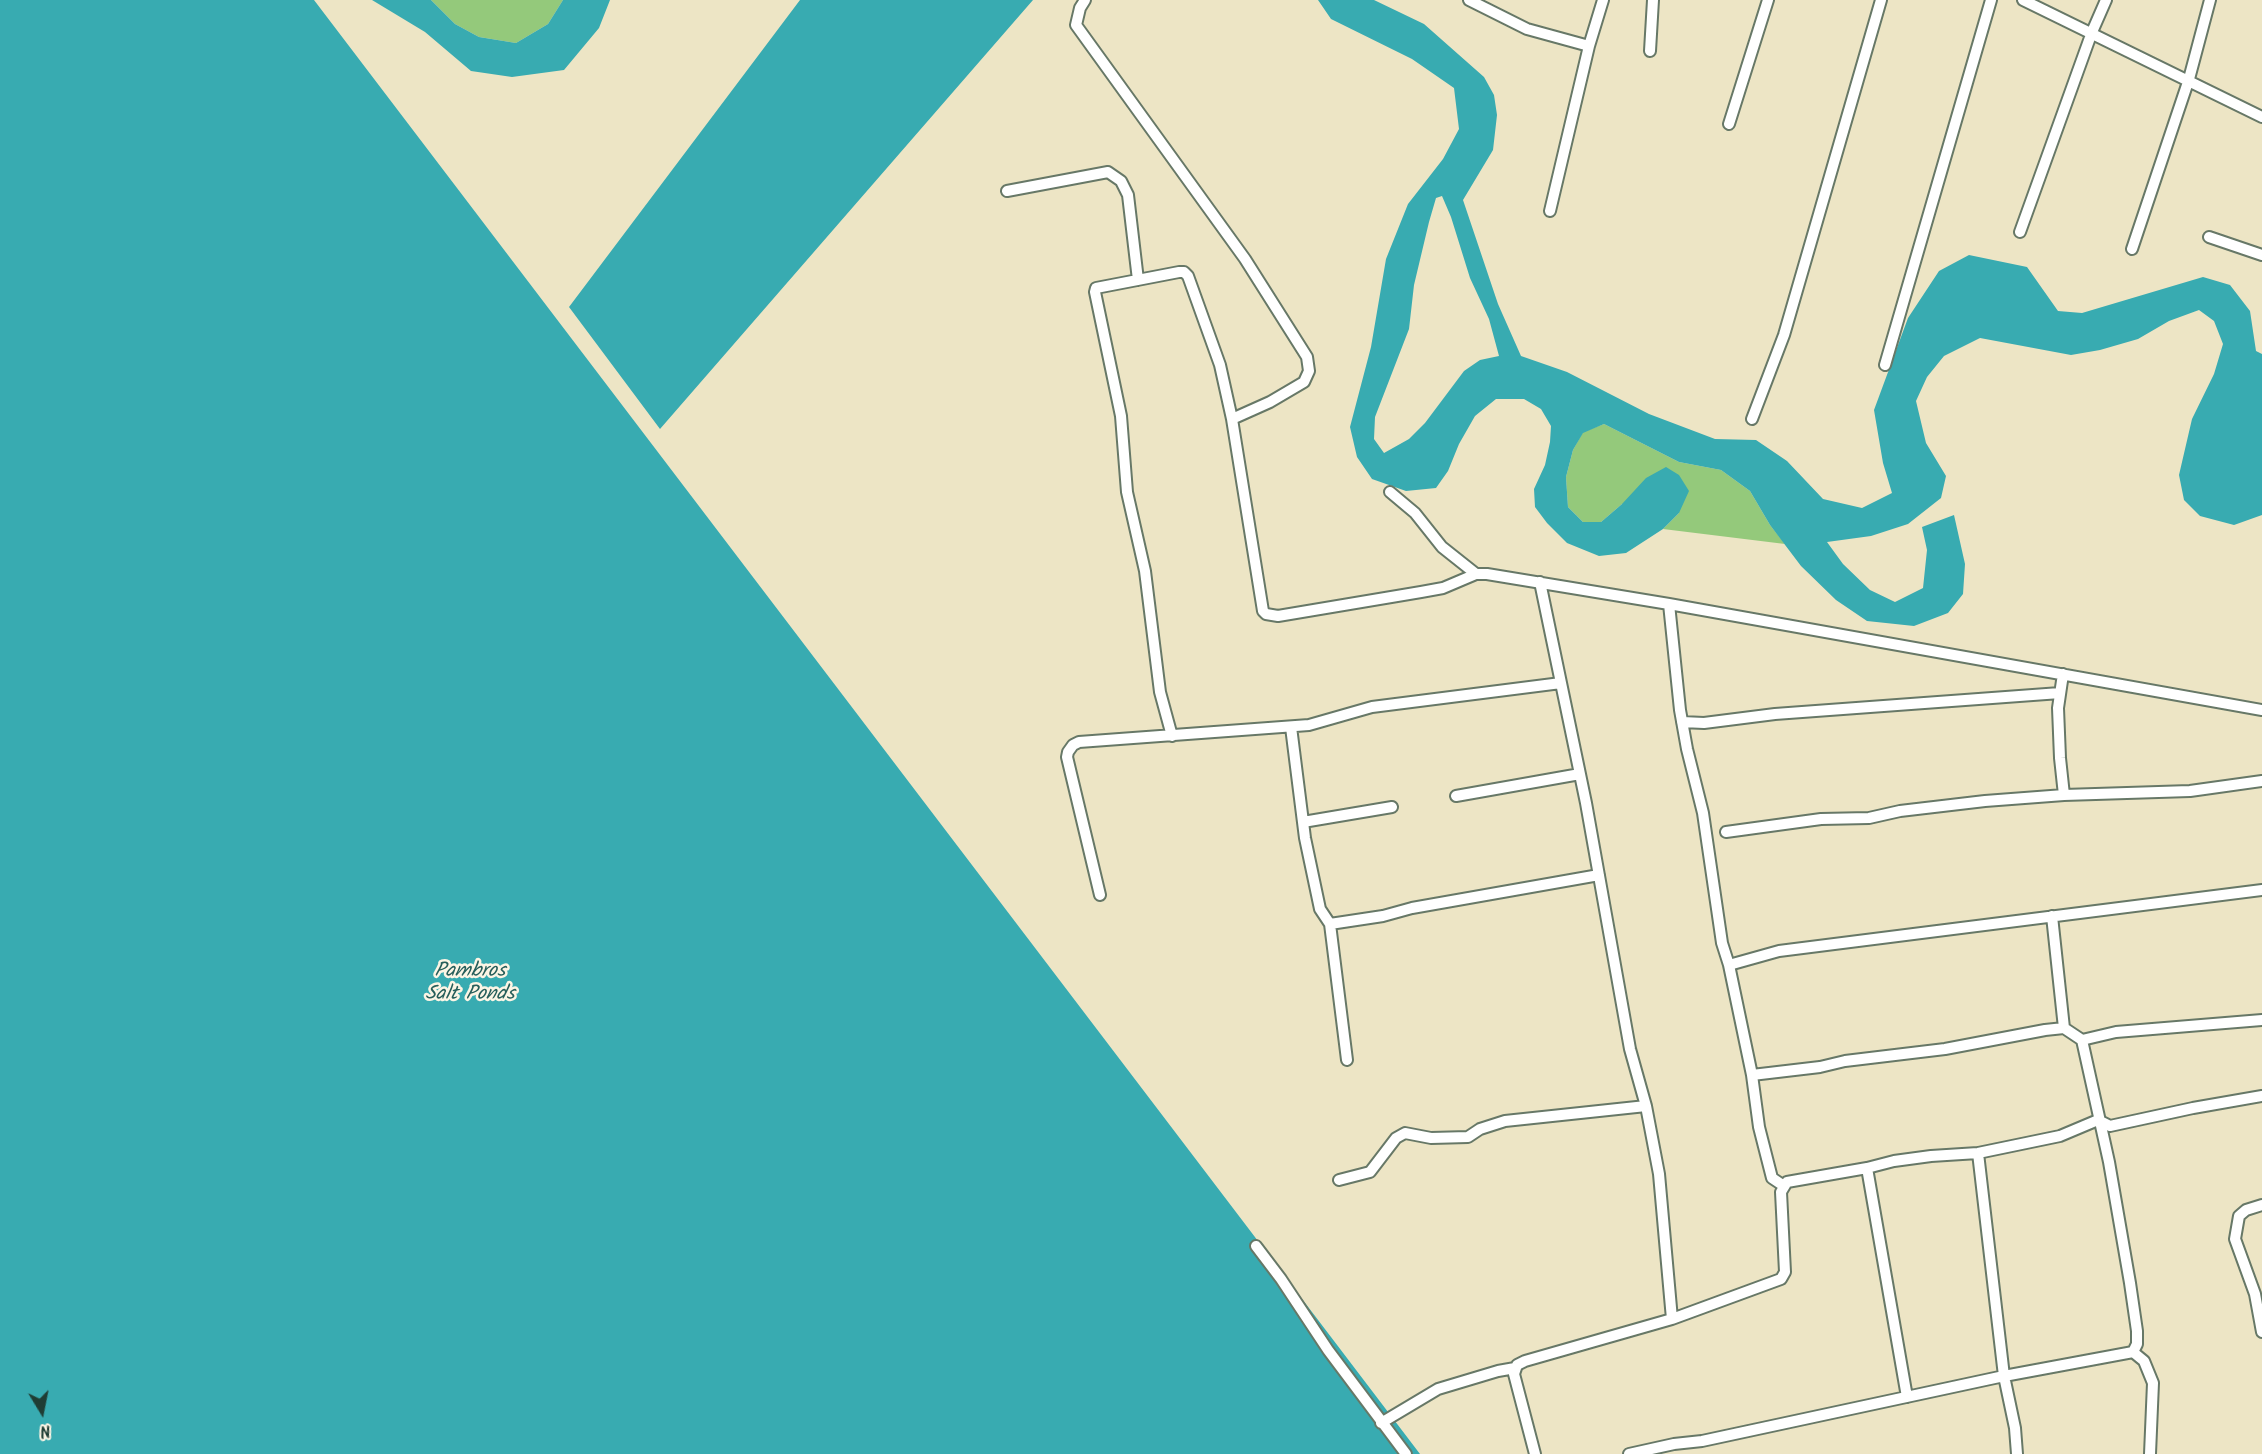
<!DOCTYPE html>
<style>
body{margin:0}
#map{position:relative;width:2262px;height:1454px;overflow:hidden;background:#ede5c5;font-family:Kalam,sans-serif}
canvas{display:block}
.north{position:absolute;left:12px;top:1382px;width:60px;height:60px;-webkit-text-stroke:4px #fcf5e5;paint-order:stroke;rotate:170deg;font-size:16px;font-weight:700;line-height:24px;text-align:center;color:#1f3d34}
.north::after{content:'';display:block;margin:auto;width:21px;height:27px;background:#1f3d34;clip-path:polygon(50% 0,100% 100%,50% 72%,0 100%)}
</style>
<div id="map">
<canvas width="2262" height="1454"></canvas>
<div class="north">N</div>
</div>
<script>
const c = document.querySelector('canvas').getContext('2d');
c.lineJoin = 'round';
function fillPath(path, color) { c.fillStyle = color; c.fill(path, 'evenodd'); }
const poly = rows => new Path2D(rows.map(r => 'M' + r).join(''));
function stroke(path, color, width, dash) { c.strokeStyle = color; c.lineWidth = width; c.lineCap = dash ? 'butt' : 'round'; c.setLineDash(dash || []); c.stroke(path); }
function drawText(font, color, halo, rows, align = 'center') {
  c.font = font + ' Kalam,sans-serif'; c.lineWidth = 5; c.setLineDash([]); c.textBaseline = 'middle'; c.strokeStyle = halo; c.fillStyle = color; for (const [text, x, y, turn = 0] of rows) {
    c.save(); c.translate(x, y); c.rotate((+turn || 0) * Math.PI / 180); c.textAlign = isNaN(turn) ? turn : align; if (halo) c.strokeText(text, 0, 0); c.fillText(text, 0, 0); c.restore();
  }
}
const green = poly([
 [431,0,563,0,548,24,516,43,479,37,455,24],
 [1604,424,1679,462,1721,470,1750,491,1770,525,1785,544,1663,529,1679,513,1622,504,1601,522,1583,522,1568,507,1566,477,1573,450,1583,432]
]);
const water = poly([
 [0,0,314,0,1420,1454,0,1454],
 [372,0,431,0,455,24,479,37,516,43,548,24,563,0,610,0,599,28,564,70,512,77,471,71,425,32],
 [800,0,1033,0,660,429,569,307],
 [1318,0,1374,0,1424,24,1484,77,1494,95,1497,115,1493,150,1463,200,1498,304,1521,356,1567,372,1649,414,1715,439,1756,440,1787,461,1823,499,1862,508,1892,493,1883,463,1874,410,1908,318,1939,271,1969,255,2027,267,2058,311,2082,313,2203,277,2230,285,2250,311,2256,351,2262,354,2262,515,2234,525,2200,516,2184,500,2179,475,2192,419,2214,374,2223,344,2214,321,2199,310,2169,321,2138,339,2100,350,2071,355,1980,338,1944,356,1927,377,1916,401,1926,443,1946,476,1941,498,1908,524,1871,536,1827,542,1843,564,1870,590,1895,602,1923,588,1927,550,1922,527,1954,515,1965,564,1963,594,1948,613,1914,626,1867,621,1836,600,1801,566,1770,525,1750,491,1721,470,1679,462,1604,424,1583,433,1573,450,1566,477,1568,507,1583,522,1601,522,1622,504,1646,478,1666,467,1679,475,1689,491,1679,513,1663,529,1626,553,1599,556,1567,543,1547,523,1535,507,1534,489,1545,465,1550,442,1551,426,1541,409,1524,399,1496,399,1475,416,1459,444,1448,471,1436,488,1406,491,1372,479,1357,457,1350,427,1371,347,1386,259,1408,204,1443,159,1459,129,1454,88,1412,59,1331,19],
 [1442,196,1451,217,1470,278,1489,319,1499,356,1480,360,1464,371,1425,423,1409,439,1384,453,1374,439,1375,417,1409,329,1414,285,1429,222,1436,198]
]);
const minor = poly([
 [1085,0,1080,8,1076,25,1245,259,1307,357,1309,371,1304,382,1270,402,1232,419],
 [1469,0,1527,29,1589,46,1603,0],
 [2023,0,2262,117],
 [1650,51,1653,0],
 [1729,124,1768,0],
 [1007,191,1108,172,1121,181,1128,195,1138,280],
 [1550,211,1589,46],
 [2020,232,2092,32,2106,0],
 [2209,237,2262,255],
 [2132,249,2189,79,2210,0],
 [1885,365,1991,0],
 [1752,419,1784,335,1881,0],
 [1390,492,1415,513,1442,547,1476,574],
 [1540,582,1586,803,1630,1049,1646,1106,1659,1174,1672,1319],
 [1669,604,1680,710,1687,749,1703,813,1722,943,1729,965,1752,1075,1759,1127,1772,1178,1784,1186],
 [2063,674,2058,708,2060,758,2064,795],
 [1682,722,1704,723,1775,714,2060,693],
 [1291,727,1305,838,1320,909,1330,924,1347,1060],
 [1172,736,1160,692,1145,571,1127,492,1121,416,1095,292,1096,288,1179,272,1184,272,1188,276,1220,365,1232,419,1263,611,1266,614,1278,616,1421,592,1443,588,1476,574,1487,574,1669,604,2262,710],
 [1456,796,1580,774],
 [1303,822,1392,807],
 [1726,832,1821,819,1869,818,1900,811,1985,801,2064,795,2190,791,2262,781],
 [1100,895,1067,757,1068,752,1073,745,1079,742,1309,725,1372,707,1561,683],
 [2052,916,2064,1028],
 [1330,924,1383,916,1412,908,1599,875],
 [1729,965,1779,951,2262,890],
 [2082,1040,2116,1032,2262,1020],
 [1752,1075,1820,1067,1845,1061,1945,1049,2045,1030,2064,1028,2082,1040,2109,1162,2130,1283,2137,1331,2137,1344,2133,1352],
 [1978,1153,2004,1376,2015,1428,2017,1454],
 [1867,1168,1907,1397],
 [1339,1180,1370,1172,1396,1138,1405,1133,1431,1138,1468,1137,1480,1129,1505,1121,1646,1106],
 [2262,1205,2246,1210,2239,1216,2235,1239,2255,1294,2262,1332],
 [1256,1246,1281,1279,1328,1350,1406,1454],
 [1381,1423,1438,1389,1498,1371,1515,1368],
 [1535,1454,1514,1374,1517,1365,1525,1361,1672,1319,1781,1279,1785,1272,1781,1192,1787,1182,1867,1168,1894,1161,1931,1156,1978,1153,2060,1136,2098,1120,2110,1126,2193,1108,2262,1096],
 [1629,1454,1674,1444,1702,1441,2004,1376,2133,1352,2144,1361,2153,1383,2150,1454]
]);
const waterNames = [
 ["Pambros",470,973],
 ["Salt Ponds",470,996]
];
fillPath(green, '#94c97b');
fillPath(water, '#38abb1');
stroke(minor, '#677867', 14);
stroke(minor, '#fff', 10);
drawText('italic 20px', '#265e5a', '#fcf5e5', waterNames);
</script>
